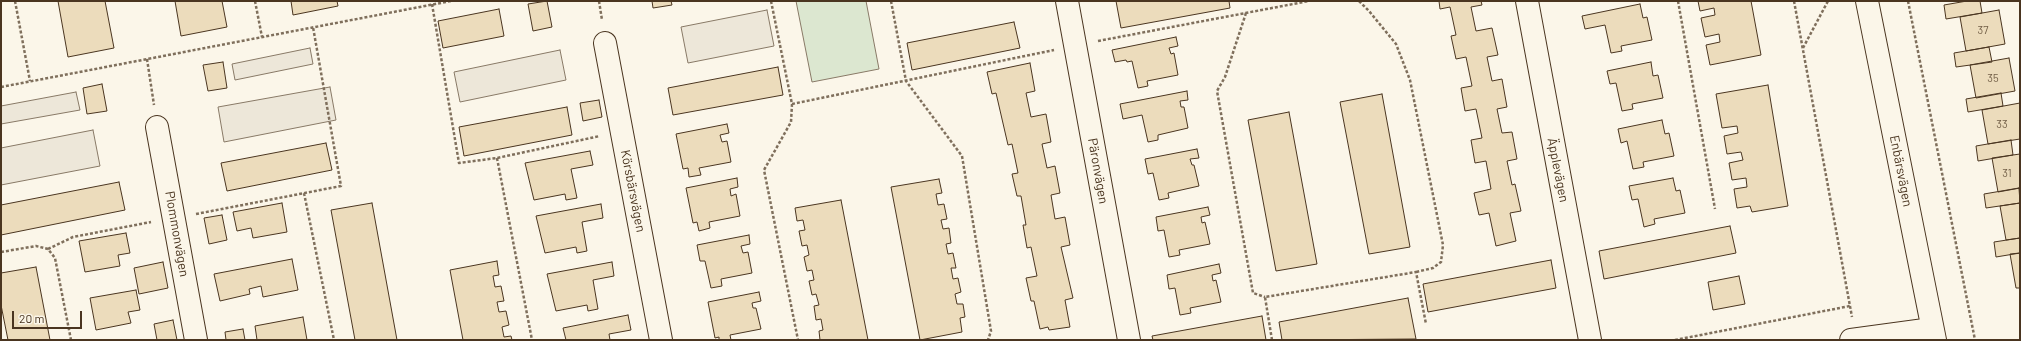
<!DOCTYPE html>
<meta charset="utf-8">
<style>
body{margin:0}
#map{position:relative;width:2021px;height:341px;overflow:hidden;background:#fbf6e9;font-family:Barlow,sans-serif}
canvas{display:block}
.frame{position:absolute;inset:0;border:2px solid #4a3520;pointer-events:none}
.scale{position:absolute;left:12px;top:311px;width:70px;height:18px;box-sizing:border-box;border:2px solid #4a3520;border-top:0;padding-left:5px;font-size:12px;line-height:14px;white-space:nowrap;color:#4a3520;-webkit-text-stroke:3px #fbf6e9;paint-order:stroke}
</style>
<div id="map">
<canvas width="2021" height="341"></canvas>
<div class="frame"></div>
<div class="scale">20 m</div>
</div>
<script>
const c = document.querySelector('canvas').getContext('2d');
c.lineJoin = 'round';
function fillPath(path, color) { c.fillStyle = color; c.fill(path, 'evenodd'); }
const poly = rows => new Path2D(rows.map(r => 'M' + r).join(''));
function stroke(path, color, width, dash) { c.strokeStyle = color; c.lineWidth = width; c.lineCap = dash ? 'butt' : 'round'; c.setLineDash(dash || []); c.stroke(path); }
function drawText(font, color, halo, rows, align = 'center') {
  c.font = font + ' Barlow,sans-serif'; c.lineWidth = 3; c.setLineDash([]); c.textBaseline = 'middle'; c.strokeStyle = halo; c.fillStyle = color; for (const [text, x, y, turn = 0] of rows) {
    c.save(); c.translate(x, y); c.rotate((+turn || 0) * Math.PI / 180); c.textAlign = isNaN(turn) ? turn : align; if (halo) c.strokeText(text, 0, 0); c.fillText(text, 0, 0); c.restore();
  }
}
const green = poly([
 [796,1,866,1,879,69,812,82,796,1]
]);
const parking = poly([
 [767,10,774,46,688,63,681,27,767,10],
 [310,48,313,64,235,80,232,64,310,48],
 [560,50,566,80,460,102,454,72,560,50],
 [330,87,336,120,224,142,218,107,330,87],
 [76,92,80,110,1,124,1,106,76,92],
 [93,130,100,166,1,185,1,148,93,130]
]);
const building = poly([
 [58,1,105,1,114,48,68,57,58,1],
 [175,1,222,1,227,27,181,36,175,1],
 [291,1,337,1,338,6,293,15,291,1],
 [547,1,552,27,533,31,528,4,547,1],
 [652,1,671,1,672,5,653,8,652,1],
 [1116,1,1229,1,1230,8,1121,28,1116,1],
 [1439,1,1481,1,1482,5,1471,7,1476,31,1492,28,1498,55,1487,57,1492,81,1502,79,1507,107,1497,109,1502,133,1512,132,1517,159,1507,161,1512,185,1515,184,1521,211,1510,213,1516,241,1496,246,1489,213,1479,215,1474,193,1491,189,1486,161,1475,163,1471,140,1482,138,1476,109,1465,111,1461,88,1472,86,1466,57,1456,59,1451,36,1456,35,1450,7,1440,9,1439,1],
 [1698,1,1751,1,1761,55,1710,65,1706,45,1720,42,1719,34,1705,37,1701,18,1715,15,1714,8,1700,11,1698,1],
 [1967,1,1980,1,1982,13,1946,19,1944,5,1967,1],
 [1640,4,1643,18,1647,17,1652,40,1621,46,1622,51,1611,53,1605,25,1585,29,1582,16,1640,4],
 [499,9,504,36,443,48,438,21,499,9],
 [1999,10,2005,44,1966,51,1960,17,1999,10],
 [1014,22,1020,48,912,70,907,43,1014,22],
 [1176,37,1178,46,1169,48,1171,54,1174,53,1178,75,1147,81,1148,86,1138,88,1132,61,1127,62,1126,60,1115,62,1112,50,1176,37],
 [1989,47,1992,62,1956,67,1954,53,1989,47],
 [2009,58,2015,91,1976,98,1970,65,2009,58],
 [223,62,227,88,208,91,203,65,223,62],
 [1651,62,1653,76,1658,75,1663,98,1632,104,1633,109,1622,111,1616,83,1610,84,1607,71,1651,62],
 [1030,63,1035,91,1026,93,1031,117,1046,114,1051,142,1042,144,1047,168,1055,166,1060,193,1051,195,1055,219,1065,217,1070,245,1061,247,1073,298,1065,300,1070,327,1049,330,1048,327,1040,329,1034,301,1031,301,1026,278,1037,276,1031,247,1027,248,1023,225,1026,225,1021,196,1017,196,1012,174,1018,173,1012,144,1008,145,996,93,992,94,987,72,1030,63],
 [778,67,783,95,673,115,668,88,778,67],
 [102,84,107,111,87,114,83,88,102,84],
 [1768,85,1788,206,1752,212,1750,206,1737,208,1734,189,1747,187,1746,178,1732,180,1729,163,1743,160,1741,152,1727,154,1724,136,1738,133,1737,126,1722,128,1716,94,1768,85],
 [1187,91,1188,100,1180,101,1181,107,1184,107,1188,128,1158,135,1158,140,1148,142,1142,115,1123,119,1120,104,1187,91],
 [2001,93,2003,106,1968,112,1966,99,2001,93],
 [1382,94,1410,247,1369,254,1340,102,1382,94],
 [599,100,602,117,583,121,580,103,599,100],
 [2020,103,2020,139,1988,144,1982,110,2020,103],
 [567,107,572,135,464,156,459,127,567,107],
 [1289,112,1317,264,1276,271,1248,120,1289,112],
 [1662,120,1665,134,1669,133,1674,156,1643,162,1644,167,1633,169,1627,141,1621,143,1618,129,1662,120],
 [727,124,729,133,720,135,722,142,727,141,731,162,699,168,701,175,689,177,688,168,683,169,676,134,727,124],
 [2011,140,2013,155,1978,161,1976,146,2011,140],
 [326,143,332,170,227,191,221,163,326,143],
 [1197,149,1199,158,1190,159,1192,165,1194,165,1199,186,1168,193,1169,198,1159,200,1153,173,1148,174,1145,159,1197,149],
 [590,151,593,165,571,169,577,198,566,200,565,194,534,200,525,163,590,151],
 [2020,154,2020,188,1998,192,1992,158,2020,154],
 [737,178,738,187,730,189,731,196,736,194,740,216,709,222,710,228,699,231,697,222,693,223,686,188,737,178],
 [1673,178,1676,191,1680,190,1685,213,1654,219,1655,224,1644,227,1638,199,1632,200,1629,186,1673,178],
 [939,179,942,193,936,194,938,205,944,204,947,219,941,220,943,229,949,228,951,243,946,244,948,254,953,253,956,268,951,268,953,279,958,278,961,292,955,294,957,304,963,304,965,317,960,318,962,332,920,340,891,187,939,179],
 [119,182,125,210,1,235,1,205,119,182],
 [2019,188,2020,203,1986,208,1984,194,2019,188],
 [841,200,868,340,820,340,819,331,823,330,821,319,816,320,814,306,819,305,816,294,812,295,809,281,814,280,812,270,807,271,804,257,809,255,807,245,802,246,799,231,805,230,803,220,797,221,795,208,841,200],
 [282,203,287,232,253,238,251,228,237,231,233,212,282,203],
 [372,203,397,340,355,340,331,210,372,203],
 [2020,203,2020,238,2006,240,2000,206,2020,203],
 [601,204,603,218,582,222,587,251,577,253,576,247,545,253,536,216,601,204],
 [1208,207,1210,215,1201,217,1202,223,1205,222,1210,244,1179,250,1180,255,1169,257,1164,230,1158,231,1156,217,1208,207],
 [222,215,227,240,209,244,204,218,222,215],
 [1730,226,1736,253,1604,279,1599,251,1730,226],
 [126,233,130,253,118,255,120,266,85,272,79,241,126,233],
 [749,235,750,244,741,246,743,253,748,252,752,273,721,279,722,286,711,288,705,261,700,261,697,245,749,235],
 [2020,238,2020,253,1996,257,1994,242,2020,238],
 [2020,253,2020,288,2016,288,2010,254,2020,253],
 [292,259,298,290,263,297,261,286,249,289,250,294,220,301,214,274,292,259],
 [1551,260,1556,288,1428,312,1423,284,1551,260],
 [497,261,499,275,493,276,495,287,501,286,504,301,497,302,499,312,506,311,509,325,502,327,504,337,511,336,512,340,463,340,450,270,497,261],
 [163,262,168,288,139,294,134,268,163,262],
 [612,262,614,276,593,280,598,309,588,311,587,305,556,311,547,274,612,262],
 [1219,264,1221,273,1212,275,1213,281,1216,280,1221,302,1190,308,1191,313,1180,315,1175,288,1169,289,1167,275,1219,264],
 [36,267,50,340,8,340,1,305,1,273,36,267],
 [1739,276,1745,304,1713,310,1708,282,1739,276],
 [136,290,140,310,128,312,131,323,96,330,90,298,136,290],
 [759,292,761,301,752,303,753,308,756,308,761,329,730,335,731,340,719,340,719,337,715,338,708,302,759,292],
 [1408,298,1416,339,1282,340,1279,322,1408,298],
 [628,315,631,330,609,334,610,340,566,340,563,328,628,315],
 [1262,316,1266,340,1153,340,1152,336,1262,316],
 [303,317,307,340,257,340,255,326,303,317],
 [173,320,177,340,157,340,154,324,173,320],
 [243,329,245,340,226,340,225,332,243,329]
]);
const path = poly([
 [15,1,30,81],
 [255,1,262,37],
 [599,1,602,20],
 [771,1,792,104,791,122,764,170,798,340],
 [891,1,906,81,962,156,991,331,988,340],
 [1359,1,1369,11,1396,44,1410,80,1443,245,1441,262,1433,268,1416,272],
 [1678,1,1715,209],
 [1794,1,1852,317],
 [1908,1,1975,340],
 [432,4,459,163,497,158,600,136],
 [1246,13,1225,77,1217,91,1253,293,1265,297],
 [1098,41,1309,1],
 [1803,48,1828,1],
 [147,59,154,105],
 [1,87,451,1],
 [792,104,1054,50],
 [497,158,532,340],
 [304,193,334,340],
 [196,214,341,186,313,27],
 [48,249,73,237,151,222],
 [1,252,36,246,48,249,55,258,71,340],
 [1272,340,1265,297,1416,272,1426,324],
 [1675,340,1850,306]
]);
const minor = poly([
 [1067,1,1129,340],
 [1527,1,1590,340],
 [1867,1,1935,340],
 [605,43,661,340],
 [157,127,196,340],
 [1851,340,1932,329]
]);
const numberNames = [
 ["37",1983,30],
 ["35",1993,78],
 ["33",2002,124],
 ["31",2007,173]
];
const streetNames = [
 ["Äpplevägen",1558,170,79],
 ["Päronvägen",1098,171,80],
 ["Enbärsvägen",1901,171,79],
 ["Körsbärsvägen",633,191,79],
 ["Plommonvägen",177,234,80]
];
fillPath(green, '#dce7d0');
stroke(green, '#887966', 1);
fillPath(parking, '#ede7d9');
stroke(parking, '#887966', 1);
fillPath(building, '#ecdcbc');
stroke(building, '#4a3520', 1);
stroke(minor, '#4a3520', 24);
stroke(path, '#7f6f5c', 2.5, [3, 2]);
stroke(minor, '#fbf6e9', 22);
drawText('11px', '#725f47', null, numberNames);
drawText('13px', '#4a3520', '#fbf6e9', streetNames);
</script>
